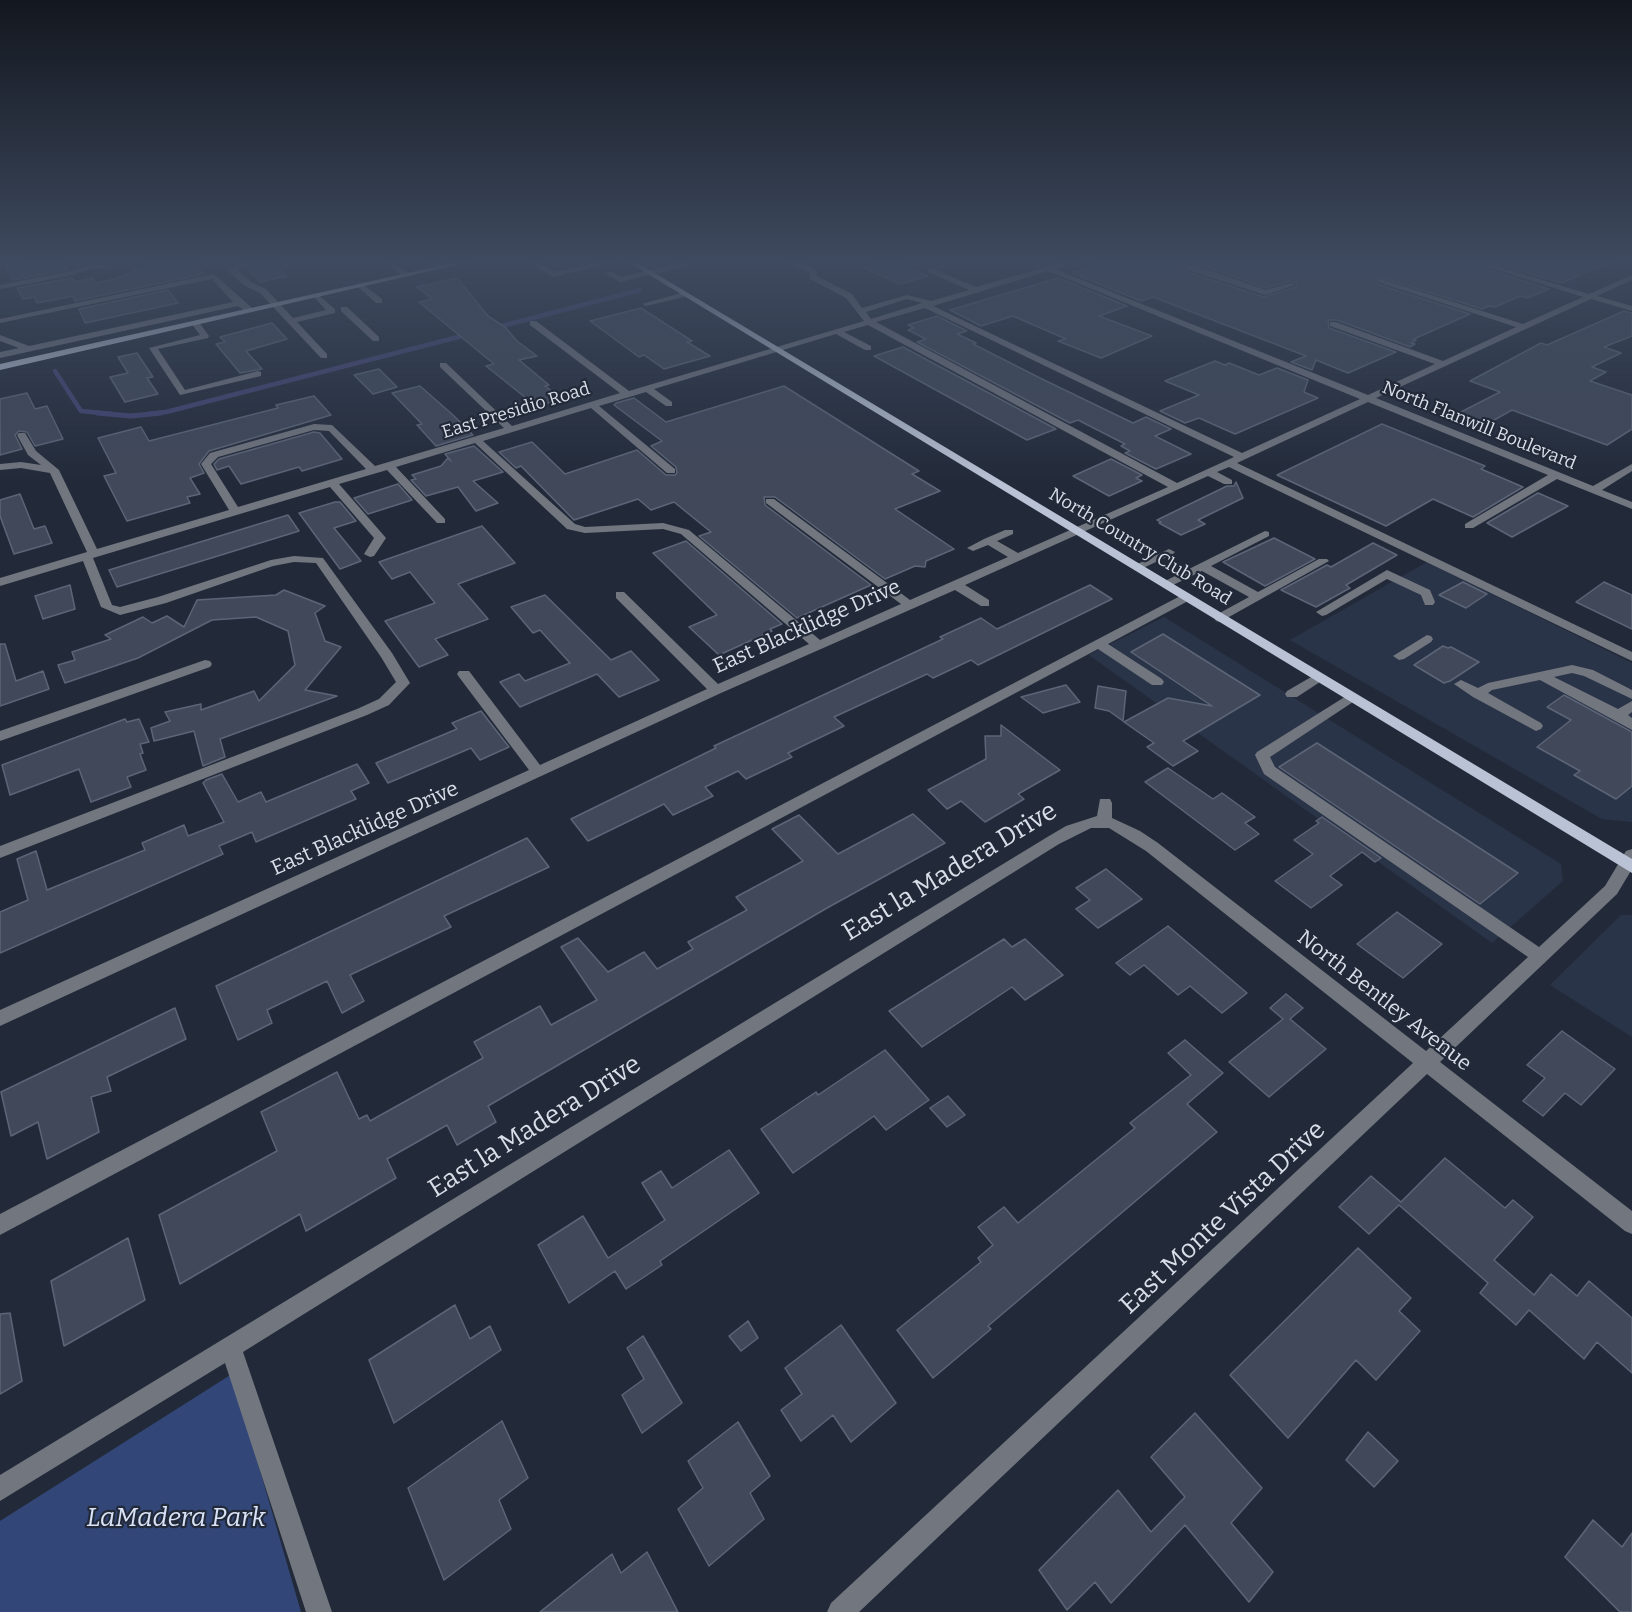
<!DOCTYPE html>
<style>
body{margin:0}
canvas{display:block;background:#222a39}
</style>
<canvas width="1632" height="1612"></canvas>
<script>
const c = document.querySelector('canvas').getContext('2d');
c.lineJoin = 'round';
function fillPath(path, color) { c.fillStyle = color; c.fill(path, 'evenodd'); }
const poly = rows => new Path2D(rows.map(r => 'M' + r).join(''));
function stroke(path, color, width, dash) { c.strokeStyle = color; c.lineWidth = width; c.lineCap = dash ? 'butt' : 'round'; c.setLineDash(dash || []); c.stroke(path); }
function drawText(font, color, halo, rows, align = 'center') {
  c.font = font + ' Bitter,serif'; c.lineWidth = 4.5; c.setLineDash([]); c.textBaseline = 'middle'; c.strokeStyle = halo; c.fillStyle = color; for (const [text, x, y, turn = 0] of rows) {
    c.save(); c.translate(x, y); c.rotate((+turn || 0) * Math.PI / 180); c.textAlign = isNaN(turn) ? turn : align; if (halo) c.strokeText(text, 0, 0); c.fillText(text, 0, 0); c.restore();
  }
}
const built = poly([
 [1427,562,1632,663,1632,822,1602,819,1290,640],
 [1164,617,1561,864,1563,881,1492,943,1089,655],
 [1621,915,1632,915,1632,1037,1550,985]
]);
const green = poly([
 [232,1374,301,1612,0,1612,0,1521]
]);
const streamFar1 = poly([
 [494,328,640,290],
 [55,371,81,411,112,414],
 [148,414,166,412,470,334]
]);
const stream = poly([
 [97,413,131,416,161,413]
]);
const building = poly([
 [60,260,67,270,13,280,6,267,60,260],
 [162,260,191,260,204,274,75,301,73,296,37,303,34,297,23,299,17,288,72,278,75,282,93,278,95,283,115,279,162,260],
 [261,260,269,260,287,276,260,282,247,268,261,260],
 [891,260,928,276,900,284,864,268,891,260],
 [1118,260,1156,260,1157,262,1264,297,1296,287,1297,284,1290,281,1265,288,1208,267,1177,260,1282,260,1294,266,1301,263,1299,260,1464,260,1465,262,1549,289,1527,298,1520,296,1495,307,1489,306,1482,309,1377,276,1377,284,1470,314,1416,338,1413,339,1416,340,1411,343,1415,344,1410,347,1337,320,1328,320,1329,328,1396,352,1348,373,1316,360,1312,370,1291,362,1306,356,1153,297,1141,301,1072,273,1118,260],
 [1481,260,1615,260,1562,283,1481,260],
 [457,278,488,316,505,327,517,341,537,356,519,360,549,385,545,386,562,399,536,406,486,366,494,364,419,302,432,299,417,287,457,278],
 [1058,278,1127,306,1099,316,1152,336,1101,358,1058,341,1066,339,1013,316,981,326,950,310,1058,278],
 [168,290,178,303,85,323,79,309,168,290],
 [641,308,692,341,687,342,710,356,664,369,644,355,639,357,590,321,641,308],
 [1624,311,1632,313,1632,336,1604,347,1621,353,1592,367,1606,372,1590,381,1632,395,1632,429,1607,445,1512,410,1487,424,1459,413,1500,392,1470,381,1541,343,1547,345,1624,311],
 [937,316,967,331,957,334,976,343,973,344,1042,379,1133,423,1146,417,1171,429,1155,436,1191,454,1156,469,1125,453,1130,451,1121,446,1125,444,1078,420,1070,423,917,342,926,339,908,330,914,328,908,325,937,316],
 [272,323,287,339,246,351,262,369,240,373,216,344,225,342,220,337,272,323],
 [903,347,1056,429,1027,440,874,356,903,347],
 [137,353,153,377,147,378,158,394,125,402,110,377,128,373,118,357,137,353],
 [1215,361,1225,365,1229,363,1259,375,1277,368,1308,380,1304,392,1318,398,1235,434,1199,418,1185,423,1160,411,1199,395,1165,381,1215,361],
 [379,369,397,387,373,394,354,375,379,369],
 [420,386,453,415,473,435,436,446,417,425,422,424,392,393,420,386],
 [784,386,919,471,912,474,940,491,895,509,954,549,926,561,925,567,915,566,885,579,775,497,764,497,765,505,871,585,797,618,699,536,711,532,674,502,651,510,638,499,574,520,521,466,516,468,499,452,532,442,565,474,637,450,666,475,675,475,677,473,676,467,651,446,662,441,614,405,616,403,634,398,666,422,784,386],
 [27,393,35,409,47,406,63,439,35,446,27,432,19,431,15,435,22,449,0,455,0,399,27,393],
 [314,396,331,415,209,451,199,464,204,473,190,478,200,494,187,497,190,503,127,521,104,476,116,473,98,438,141,427,149,441,278,408,276,405,314,396],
 [1382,424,1485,466,1481,469,1523,487,1473,517,1433,499,1386,526,1277,475,1382,424],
 [314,432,320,433,342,459,302,471,299,467,241,484,229,466,217,470,214,464,219,459,314,432],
 [474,446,503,472,473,481,498,503,476,511,458,487,426,496,411,480,416,479,412,475,441,466,448,458,451,461,445,454,474,446],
 [1111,459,1142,475,1136,478,1142,481,1109,496,1073,476,1111,459],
 [1236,482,1243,498,1198,520,1205,524,1181,535,1159,523,1161,522,1157,520,1227,486,1234,486,1236,482],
 [398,484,412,500,368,514,354,498,398,484],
 [1538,493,1568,506,1512,537,1487,523,1538,493],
 [20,494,34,529,45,526,52,543,14,554,0,516,0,500,20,494],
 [335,502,340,502,356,521,334,528,361,561,340,569,299,513,335,502],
 [288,515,299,531,117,587,109,570,288,515],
 [482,526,515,563,458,584,488,619,435,639,448,655,419,667,385,621,435,603,410,572,392,579,379,562,482,526],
 [1274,538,1315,559,1265,586,1223,562,1274,538],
 [686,541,782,624,770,629,772,631,719,655,689,627,717,615,653,553,686,541],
 [1373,543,1397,555,1346,585,1350,588,1316,607,1281,590,1327,565,1331,567,1373,543],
 [1463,582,1487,594,1466,608,1439,595,1463,582],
 [1604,582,1632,595,1632,629,1576,602,1604,582],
 [70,585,75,609,43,619,35,596,70,585],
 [1090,585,1112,599,978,665,971,660,933,678,927,674,834,717,844,726,788,753,792,757,746,779,738,771,705,787,713,796,673,815,664,804,588,841,571,819,716,748,714,746,943,639,940,637,981,618,997,629,1090,585],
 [284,590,325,606,315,613,325,641,341,647,305,690,337,696,220,739,225,757,215,761,203,766,194,731,154,741,151,728,170,721,165,712,201,704,201,710,254,691,259,701,295,665,288,631,256,617,212,620,138,658,65,683,58,665,75,660,72,652,111,639,105,635,143,617,152,623,167,616,184,627,197,600,276,595,284,590],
 [545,595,611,660,631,651,659,680,619,697,597,674,520,707,500,682,519,674,525,681,570,663,540,630,533,633,511,607,545,595],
 [1163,634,1260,695,1183,741,1198,751,1173,766,1147,747,1154,743,1124,722,1168,698,1212,706,1131,652,1163,634],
 [0,644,5,644,16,681,43,671,49,689,0,706,0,644],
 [1443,646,1448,648,1451,647,1479,662,1450,681,1444,683,1414,665,1443,646],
 [1066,685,1080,702,1043,713,1021,697,1066,685],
 [1098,686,1126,691,1123,721,1109,711,1095,708,1098,686],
 [1564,695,1632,732,1632,786,1616,799,1574,775,1580,771,1537,747,1571,720,1547,707,1564,695],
 [481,711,509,747,480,760,471,748,388,783,376,763,457,729,452,723,481,711],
 [125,719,127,722,139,719,149,742,140,744,143,753,140,754,146,770,127,777,131,787,91,802,79,769,10,795,2,765,125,719],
 [1001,725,1060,770,1018,794,1024,799,985,822,961,801,947,809,928,790,986,759,985,736,1001,736,1001,725],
 [1317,743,1359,770,1518,873,1480,904,1279,767,1317,743],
 [357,764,369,783,351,791,356,799,256,842,252,832,219,846,223,854,0,953,0,912,28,900,17,859,36,851,47,890,145,850,142,843,184,825,188,836,224,822,203,783,206,780,222,774,238,802,261,792,266,802,357,764],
 [1168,768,1213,799,1222,793,1255,817,1245,823,1259,834,1235,850,1145,782,1168,768],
 [913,814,945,843,827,908,488,1106,496,1122,457,1145,447,1125,387,1159,396,1178,306,1231,300,1214,180,1284,159,1215,277,1151,261,1112,337,1072,359,1119,367,1115,370,1121,483,1058,474,1042,540,1006,551,1025,597,1000,561,947,578,938,608,972,644,952,657,969,693,949,688,942,747,910,736,897,803,861,772,829,799,815,838,854,913,814],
 [1322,817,1381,858,1375,862,1362,852,1330,876,1342,885,1311,908,1275,881,1313,854,1294,840,1319,823,1316,821,1322,817],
 [527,838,549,867,444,916,451,927,350,975,364,1001,342,1013,327,981,267,1010,272,1023,238,1040,216,986,527,838],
 [1106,869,1142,899,1098,928,1076,909,1090,900,1076,888,1106,869],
 [1397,912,1442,944,1403,978,1357,944,1397,912],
 [1168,926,1247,993,1222,1013,1190,986,1178,995,1144,965,1130,975,1116,963,1168,926],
 [1004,939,1012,947,1025,939,1063,975,1025,1000,1012,987,922,1047,889,1011,1004,939],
 [1286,994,1303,1008,1290,1019,1326,1049,1269,1097,1229,1062,1283,1019,1270,1008,1286,994],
 [175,1008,186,1039,107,1077,111,1091,91,1097,99,1132,47,1159,38,1122,11,1136,1,1092,175,1008],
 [1562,1031,1615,1069,1581,1105,1565,1093,1543,1116,1523,1101,1545,1078,1527,1065,1562,1031],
 [1185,1040,1223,1073,1187,1104,1217,1132,988,1326,991,1329,933,1378,897,1330,981,1262,978,1258,993,1245,978,1227,1004,1207,1018,1223,1135,1128,1130,1123,1191,1075,1168,1053,1185,1040],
 [885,1050,929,1100,886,1130,874,1116,793,1173,761,1129,816,1092,818,1095,885,1050],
 [948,1096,965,1115,947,1127,930,1108,948,1096],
 [729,1150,759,1193,660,1261,662,1265,626,1289,615,1271,569,1303,538,1245,583,1216,608,1258,665,1220,642,1183,661,1171,672,1188,729,1150],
 [1445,1158,1505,1208,1513,1200,1533,1217,1494,1260,1534,1295,1551,1274,1577,1296,1589,1281,1632,1318,1632,1373,1597,1342,1584,1359,1529,1310,1516,1325,1480,1293,1488,1283,1399,1205,1369,1234,1339,1207,1371,1176,1401,1202,1445,1158],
 [128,1238,145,1300,64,1346,51,1281,128,1238],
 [1358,1248,1411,1298,1399,1311,1420,1331,1376,1380,1356,1360,1288,1438,1230,1375,1358,1248],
 [455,1305,470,1339,490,1326,501,1350,394,1423,369,1360,455,1305],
 [10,1313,22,1381,0,1394,0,1314,10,1313],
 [748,1321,758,1338,741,1351,729,1336,748,1321],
 [841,1325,896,1403,851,1442,833,1415,801,1441,781,1410,802,1394,785,1368,841,1325],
 [643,1336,682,1403,642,1433,622,1395,644,1379,627,1348,643,1336],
 [1195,1413,1262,1488,1231,1523,1273,1572,1249,1602,1185,1525,1111,1603,1095,1582,1067,1610,1039,1570,1118,1490,1151,1532,1185,1497,1151,1457,1195,1413],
 [502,1421,528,1478,499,1500,511,1529,444,1580,408,1488,502,1421],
 [738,1422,770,1476,750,1493,764,1519,709,1566,678,1509,703,1488,688,1461,738,1422],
 [1368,1432,1398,1461,1374,1487,1346,1460,1368,1432],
 [1593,1520,1622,1547,1632,1533,1632,1612,1620,1612,1565,1557,1593,1520],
 [647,1552,678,1612,540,1612,612,1554,621,1573,647,1552]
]);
const minor = poly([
 [250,260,259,260,237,270,251,282,266,289,293,318,326,310,312,295,316,293,335,309,335,313,297,322,327,354,327,358,321,358,260,293,245,286,227,270,250,260],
 [382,260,390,260,411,275,404,277,382,260],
 [426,260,434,260,444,267,437,269,426,260],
 [525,260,533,260,554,272,612,260,624,260,553,277,525,260],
 [791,260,807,260,801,263,817,270,817,276,852,294,862,308,907,295,931,301,969,290,928,272,927,270,931,268,976,287,1070,260,1079,260,1055,269,1368,395,1435,364,1330,326,1330,322,1336,322,1443,361,1516,327,1378,282,1378,278,1523,324,1583,297,1466,260,1475,260,1589,294,1632,275,1632,280,1597,296,1632,306,1632,311,1591,299,1376,398,1593,486,1632,464,1632,471,1602,490,1632,502,1632,509,1557,479,1473,528,1465,528,1465,524,1548,475,1368,402,1237,463,1632,652,1632,661,1229,467,1217,472,1232,480,1232,484,1224,484,1208,476,965,585,989,600,989,606,981,606,955,590,721,693,0,1026,0,1010,529,770,459,677,457,674,459,671,469,671,540,765,707,689,616,598,616,592,624,592,718,684,809,644,681,534,663,529,585,533,567,529,475,443,396,467,445,519,445,523,437,523,387,470,339,484,386,538,374,556,370,557,364,554,374,538,330,487,93,558,112,605,120,607,158,597,271,560,294,556,323,558,392,653,410,683,389,705,367,715,0,858,0,846,357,709,379,699,396,682,381,657,316,563,294,562,273,566,166,603,120,615,101,607,83,561,0,586,0,578,87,552,50,473,21,468,0,470,0,464,21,462,41,465,28,455,17,435,19,433,25,433,36,451,59,470,97,549,229,510,201,464,210,453,314,424,332,425,375,466,504,428,440,367,440,363,446,363,512,426,620,393,530,325,530,321,536,321,629,391,864,321,846,298,810,279,810,273,791,264,791,260],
 [1048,271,1360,399,1242,453,933,306,1048,271],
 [907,299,922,303,871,319,866,312,907,299],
 [925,308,1234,457,1177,483,876,322,925,308],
 [868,325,1168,487,1018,553,997,541,1013,534,1013,530,1005,530,984,539,967,548,973,551,988,545,1008,557,910,600,774,499,766,499,766,503,901,604,820,640,689,530,663,523,585,527,575,524,483,441,591,408,667,473,675,473,675,469,599,406,646,392,666,406,672,406,672,402,654,389,836,334,865,350,871,350,871,346,844,332,868,325],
 [314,430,329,431,366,469,238,507,211,464,218,457,314,430],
 [1158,260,1169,260,1207,269,1265,290,1291,283,1295,285,1265,295,1158,260],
 [1284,260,1295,260,1299,262,1295,264,1284,260],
 [684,262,688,264,687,266,620,282,604,273,611,271,621,277,684,262],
 [93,264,112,267,108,269,94,268,73,275,0,289,0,285,71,271,93,264],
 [214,274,252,308,252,312,246,312,238,306,0,358,0,352,19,348,0,341,0,335,29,346,233,302,212,279,0,323,0,319,214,274],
 [361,283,382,299,382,303,376,303,358,287,357,285,361,283],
 [685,292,689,294,688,296,646,306,642,304,685,292],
 [341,307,347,307,379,337,379,341,373,341,341,311,341,307],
 [192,321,198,321,209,336,208,338,158,349,185,390,258,371,261,372,261,376,180,395,149,348,200,335,191,323,192,321],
 [1265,531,1269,532,1269,536,1211,566,1258,592,1319,559,1327,559,1329,561,1220,622,1216,621,1214,618,1216,615,1249,597,1202,571,1169,587,1165,588,1159,584,1265,531],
 [1169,549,1175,552,1173,554,1141,569,1137,571,1131,567,1169,549],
 [1387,570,1430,590,1435,602,1433,605,1425,605,1421,595,1387,579,1326,615,1322,616,1316,612,1387,570],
 [1186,593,1190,594,1190,600,1108,644,1162,679,1164,682,1162,685,1152,685,1098,649,0,1235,0,1214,1186,593],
 [1427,635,1431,636,1433,639,1431,642,1404,659,1399,660,1393,656,1427,635],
 [205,660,210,661,212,664,210,667,0,741,0,731,205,660],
 [1572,665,1593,670,1632,690,1632,699,1584,676,1572,673,1554,677,1618,709,1632,701,1632,712,1628,715,1632,718,1632,730,1540,680,1492,690,1488,693,1541,723,1543,726,1541,729,1536,731,1473,697,1454,684,1461,680,1478,688,1488,683,1572,665],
 [1318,673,1325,677,1323,680,1297,697,1287,697,1285,694,1287,691,1318,673],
 [1351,693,1358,697,1356,700,1270,757,1275,767,1539,947,1605,886,1626,851,1632,849,1632,869,1617,894,1440,1062,1632,1211,1632,1234,1625,1231,1427,1074,859,1612,827,1612,831,1603,1413,1063,1146,851,1109,828,1091,828,1059,844,243,1352,332,1612,306,1612,225,1363,0,1501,0,1475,1049,836,1066,826,1097,816,1100,799,1110,799,1112,803,1112,818,1140,831,1158,843,1426,1051,1528,957,1264,774,1255,755,1257,752,1351,693]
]);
const major = poly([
 [466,260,478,260,0,370,0,364,466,260],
 [625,260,633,260,1632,859,1632,873,625,260]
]);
const farStreetnames = [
 ["East Presidio Road",516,411,-17],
 ["North Flanwill Boulevard",1479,426,22],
 ["North Country Club Road",1140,547,31]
];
const streetNames = [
 ["East Blacklidge Drive",807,627,-24],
 ["East Blacklidge Drive",365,829,-24],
 ["North Bentley Avenue",1384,1001,38]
];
const nearStreetnames = [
 ["East la Madera Drive",950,872,-31],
 ["East la Madera Drive",535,1127,-32],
 ["East Monte Vista Drive",1223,1218,-43]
];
const nearParknames = [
 ["LaMadera Park",176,1519]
];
fillPath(built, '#2a3448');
fillPath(green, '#324777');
stroke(streamFar1, '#424373', 4.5);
stroke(stream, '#424373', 5);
fillPath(building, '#404859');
stroke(building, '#5c6577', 1.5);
fillPath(minor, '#72767f');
fillPath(major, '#bac3d5');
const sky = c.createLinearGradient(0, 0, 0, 485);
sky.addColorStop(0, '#13171f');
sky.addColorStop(0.54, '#3e4a5f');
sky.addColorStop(1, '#3e4a5f00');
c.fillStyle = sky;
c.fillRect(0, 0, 1632, 485);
drawText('18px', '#d9dfe9', '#222a39', farStreetnames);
drawText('21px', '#d9dfe9', '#222a39', streetNames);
drawText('26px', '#d9dfe9', '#222a39', nearStreetnames);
drawText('italic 26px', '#d9e3f7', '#222a39', nearParknames);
</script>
